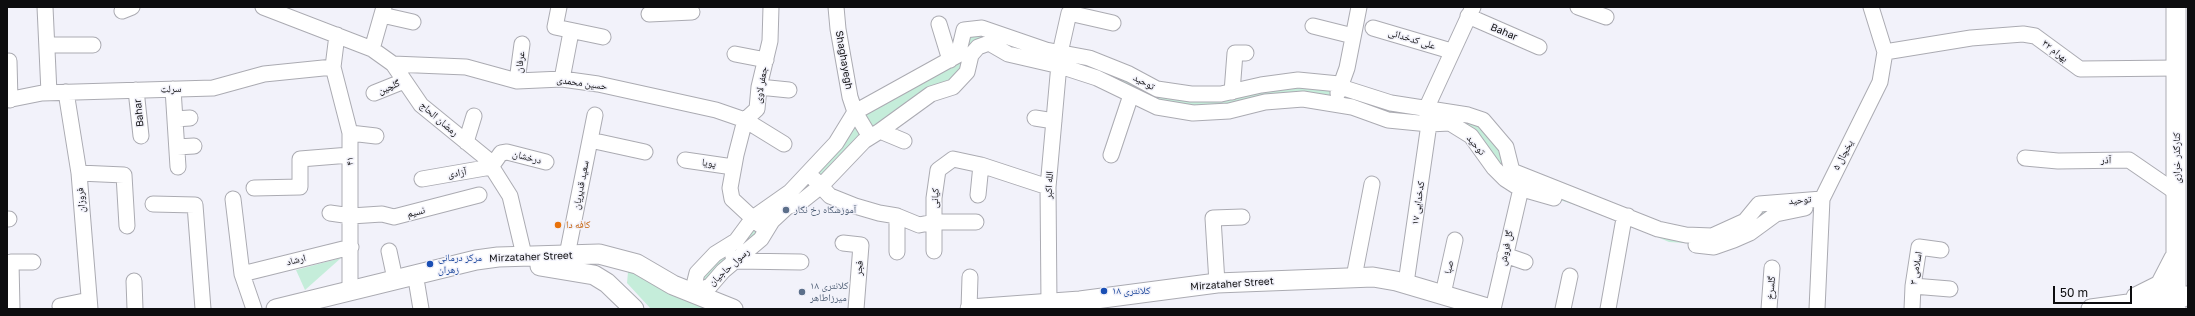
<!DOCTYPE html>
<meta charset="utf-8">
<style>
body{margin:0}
#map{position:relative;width:2195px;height:316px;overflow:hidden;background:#f2f2fa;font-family:"Golos Text",sans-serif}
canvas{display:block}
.frame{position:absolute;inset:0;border:8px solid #0d0d0f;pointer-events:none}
.scale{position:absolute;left:2053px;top:286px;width:79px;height:18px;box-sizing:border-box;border:2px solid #0d0d0f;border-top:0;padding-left:5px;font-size:12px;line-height:14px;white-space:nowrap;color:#0d0d0f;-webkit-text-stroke:3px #f2f2fa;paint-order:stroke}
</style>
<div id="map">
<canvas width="2195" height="316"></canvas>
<div class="frame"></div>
<div class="scale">50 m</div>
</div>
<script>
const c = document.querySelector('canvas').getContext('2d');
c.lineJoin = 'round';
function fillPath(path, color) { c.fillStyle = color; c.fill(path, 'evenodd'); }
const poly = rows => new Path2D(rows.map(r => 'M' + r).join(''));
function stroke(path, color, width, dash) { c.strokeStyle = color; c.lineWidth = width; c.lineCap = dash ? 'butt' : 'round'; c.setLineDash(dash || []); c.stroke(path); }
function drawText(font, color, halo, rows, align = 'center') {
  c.font = font + ' "Golos Text","Noto Naskh Arabic",sans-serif'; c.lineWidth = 3; c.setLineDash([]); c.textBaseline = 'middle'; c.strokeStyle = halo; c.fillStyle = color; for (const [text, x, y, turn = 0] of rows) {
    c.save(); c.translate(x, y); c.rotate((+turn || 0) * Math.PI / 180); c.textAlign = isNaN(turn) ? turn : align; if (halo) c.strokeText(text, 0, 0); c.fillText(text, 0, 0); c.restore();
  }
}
const green = poly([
 [968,32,981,32,1186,95,1297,83,1481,121,1504,148,1511,171,1561,194,1712,238,1759,207,1815,200,1714,245,1669,242,1603,214,1520,187,1480,144,1428,122,1304,97,1229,109,1156,105,990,42,966,72,931,91,760,239,696,288,699,275,779,202,855,115,949,63],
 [341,258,305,290,296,270],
 [633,270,715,309,651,309,627,283,628,272]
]);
const minor = poly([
 [45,7,49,93],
 [263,7,372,49,393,64,421,105,486,158,510,196,524,255],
 [559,7,555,27,603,37],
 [836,7,838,29,850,97,855,112,870,137],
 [1578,7,1606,17],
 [122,11,132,7],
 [649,14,692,12],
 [382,15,413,22],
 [1468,16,1539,47],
 [939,24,950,60],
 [1313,26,1353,36],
 [1373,28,1451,51],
 [337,35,333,67,350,133,350,290],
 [47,45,93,45],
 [372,49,384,7],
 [1885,52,1971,38,2023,34,2035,36,2080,69,2177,68],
 [735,54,766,60],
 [9,61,10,100],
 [393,64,466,67,517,81,562,79,598,84,716,110,745,120,784,144],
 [562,79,571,32],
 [517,81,522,44],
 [759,87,789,90],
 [173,89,178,167],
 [136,90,141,136],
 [66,92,79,173,90,309],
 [1232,92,1235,53,1246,53],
 [374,93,404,81],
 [1338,93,1347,68,1359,7],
 [7,100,42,93,213,88,264,74,333,67],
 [1035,118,1054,121],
 [175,119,190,118],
 [880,131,904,141],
 [350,133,376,136],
 [590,140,645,152],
 [466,142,474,116],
 [177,147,194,146],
 [1111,155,1131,95],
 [2025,158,2058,161,2129,160,2177,193],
 [685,160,733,167],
 [79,173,124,175,127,226],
 [422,179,491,167,501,153,507,152,546,162],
 [814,179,830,196,855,206,879,213,897,216,919,225,934,222,934,198,938,170,953,159,981,165,1048,187],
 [254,188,300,187,300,159,350,155],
 [978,195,981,165],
 [233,199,242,274,254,309],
 [153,204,195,205,203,309],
 [330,213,351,216,382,214,394,217,479,195],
 [7,219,9,219],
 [760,225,732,199,730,188,736,155,745,120,757,109,759,87,770,41,771,7],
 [843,243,861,245,856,309],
 [1696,245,1714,247,1734,240,1750,233,1776,214,1805,208],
 [389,251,395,279],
 [934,251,934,222,976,222],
 [897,252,897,216],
 [567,255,595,115],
 [1505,255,1525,262],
 [733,257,737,261,801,262],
 [242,274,351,247],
 [1354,277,1372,184],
 [134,281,135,309],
 [1217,283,1213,218,1242,217],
 [1406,283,1429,124,1426,109,1473,7],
 [417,285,421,309],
 [1913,286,1950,289],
 [692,293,697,273,715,254,736,241,753,218,790,192,836,143,855,112,958,55,964,30,982,28,1046,50,1089,58,1129,74,1157,89,1191,94,1221,94,1261,85,1298,80,1339,84,1347,89,1391,103,1468,115,1483,120,1506,147,1512,171,1658,229,1686,235,1712,236,1745,221,1759,204,1822,199],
 [692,293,710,286,723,271,761,239,772,221,787,207,802,201,821,186,864,141,880,131,931,94,953,87,967,72,971,55,978,47,989,43,1008,54,1060,66,1097,78,1157,107,1193,113,1229,111,1265,102,1303,99,1352,107,1388,120,1429,124,1450,123,1471,136,1494,168,1505,179,1519,188,1554,198],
 [1443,294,1455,240],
 [1049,304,1048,187,1060,53,1069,13,1113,23],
 [60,306,89,300],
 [12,309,11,262,33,262],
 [969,309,970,277],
 [1493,309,1523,180],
 [1563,309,1570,276],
 [1608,309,1623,224,1628,216],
 [1769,309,1772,268],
 [1817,309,1822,199,1880,82,1885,52,1871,7],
 [1912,309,1913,286,1919,247,1941,250]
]);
const major = poly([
 [540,266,594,275,607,283,634,309],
 [2136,297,2160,285,2174,258],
 [276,309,476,260,498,257,599,254,637,264,673,285,733,309],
 [970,309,1080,301,1217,283,1373,277,1396,281,1491,309],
 [2091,309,2188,296],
 [2176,309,2176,7]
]);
const markers = [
 [786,210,4,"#5c6f8a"],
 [558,225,4,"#e8710a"],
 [430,264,4,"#1a4fb4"],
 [1104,291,4,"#1a4fb4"],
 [802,292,4,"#5c6f8a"]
];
const streetNames = [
 ["Bahar",1504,32,23],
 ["علی کدخدائی",1412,39,17],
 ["بهرام ۳۲",2055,51,38],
 ["Shaghayegh",844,60,80],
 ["عرفان",520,62,-82],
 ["توحید",1144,82,28],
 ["حسین محمدی",582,83,8],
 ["جعفر لاوی",761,85,-80],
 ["گلچین",389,87,-23],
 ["سرلت",171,89,-2],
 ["Bahar",139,113,-96],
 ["رمضان الحاج",439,119,41],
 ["توحید",1476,145,50],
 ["یخچال ۵",1843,155,-62],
 ["درخشان",527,157,14],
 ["کنارگذر خرازی",2177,158,-90],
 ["آذر",2106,160,1],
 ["۴۱",350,161,-92],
 ["پویا",709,163,8],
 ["آزادی",457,173,-9],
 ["سعید قدیریان",581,185,-79],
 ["الله اکبر",1049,185,-87],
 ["کیانی",935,198,-86],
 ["فروزان",81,200,-94],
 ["توحید",1800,200,-5],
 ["کدخدایی ۱۷",1418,203,-82],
 ["نسیم",416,212,-14],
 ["گل فروش",1506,248,-78],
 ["Mirzataher Street",531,257,-2],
 ["ارشاد",296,260,-14],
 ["رسول حاجیان",729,267,-42],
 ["صبا",1449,267,-78],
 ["فجر",859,268,-86],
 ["اسلامی ۳",1916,268,-80],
 ["Mirzataher Street",1232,284,-4],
 ["گلسرخ",1771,288,-86]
];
const serviceNames = [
 ["آموزشگاه رخ نگار",794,210],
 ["کلانتری ۱۸",810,286],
 ["میرزاطاهر",810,298]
];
const foodNames = [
 ["کافه دا",566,225]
];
const transitNames = [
 ["مرکز درمانی",438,258],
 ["زهران",438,270],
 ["کلانتری ۱۸",1112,291]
];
fillPath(green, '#c5edda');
stroke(minor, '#ababb2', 17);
stroke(major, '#ababb2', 21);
stroke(minor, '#fff', 15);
stroke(major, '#fff', 19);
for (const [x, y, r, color] of markers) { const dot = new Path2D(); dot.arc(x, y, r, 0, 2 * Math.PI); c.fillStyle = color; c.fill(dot); stroke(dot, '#f2f2fa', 1.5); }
drawText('10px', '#0d0d0f', '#f2f2fa', streetNames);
drawText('10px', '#4e5e75', '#f2f2fa', serviceNames, 'left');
drawText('10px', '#c56008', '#f2f2fa', foodNames, 'left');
drawText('10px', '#164399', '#f2f2fa', transitNames, 'left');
</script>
